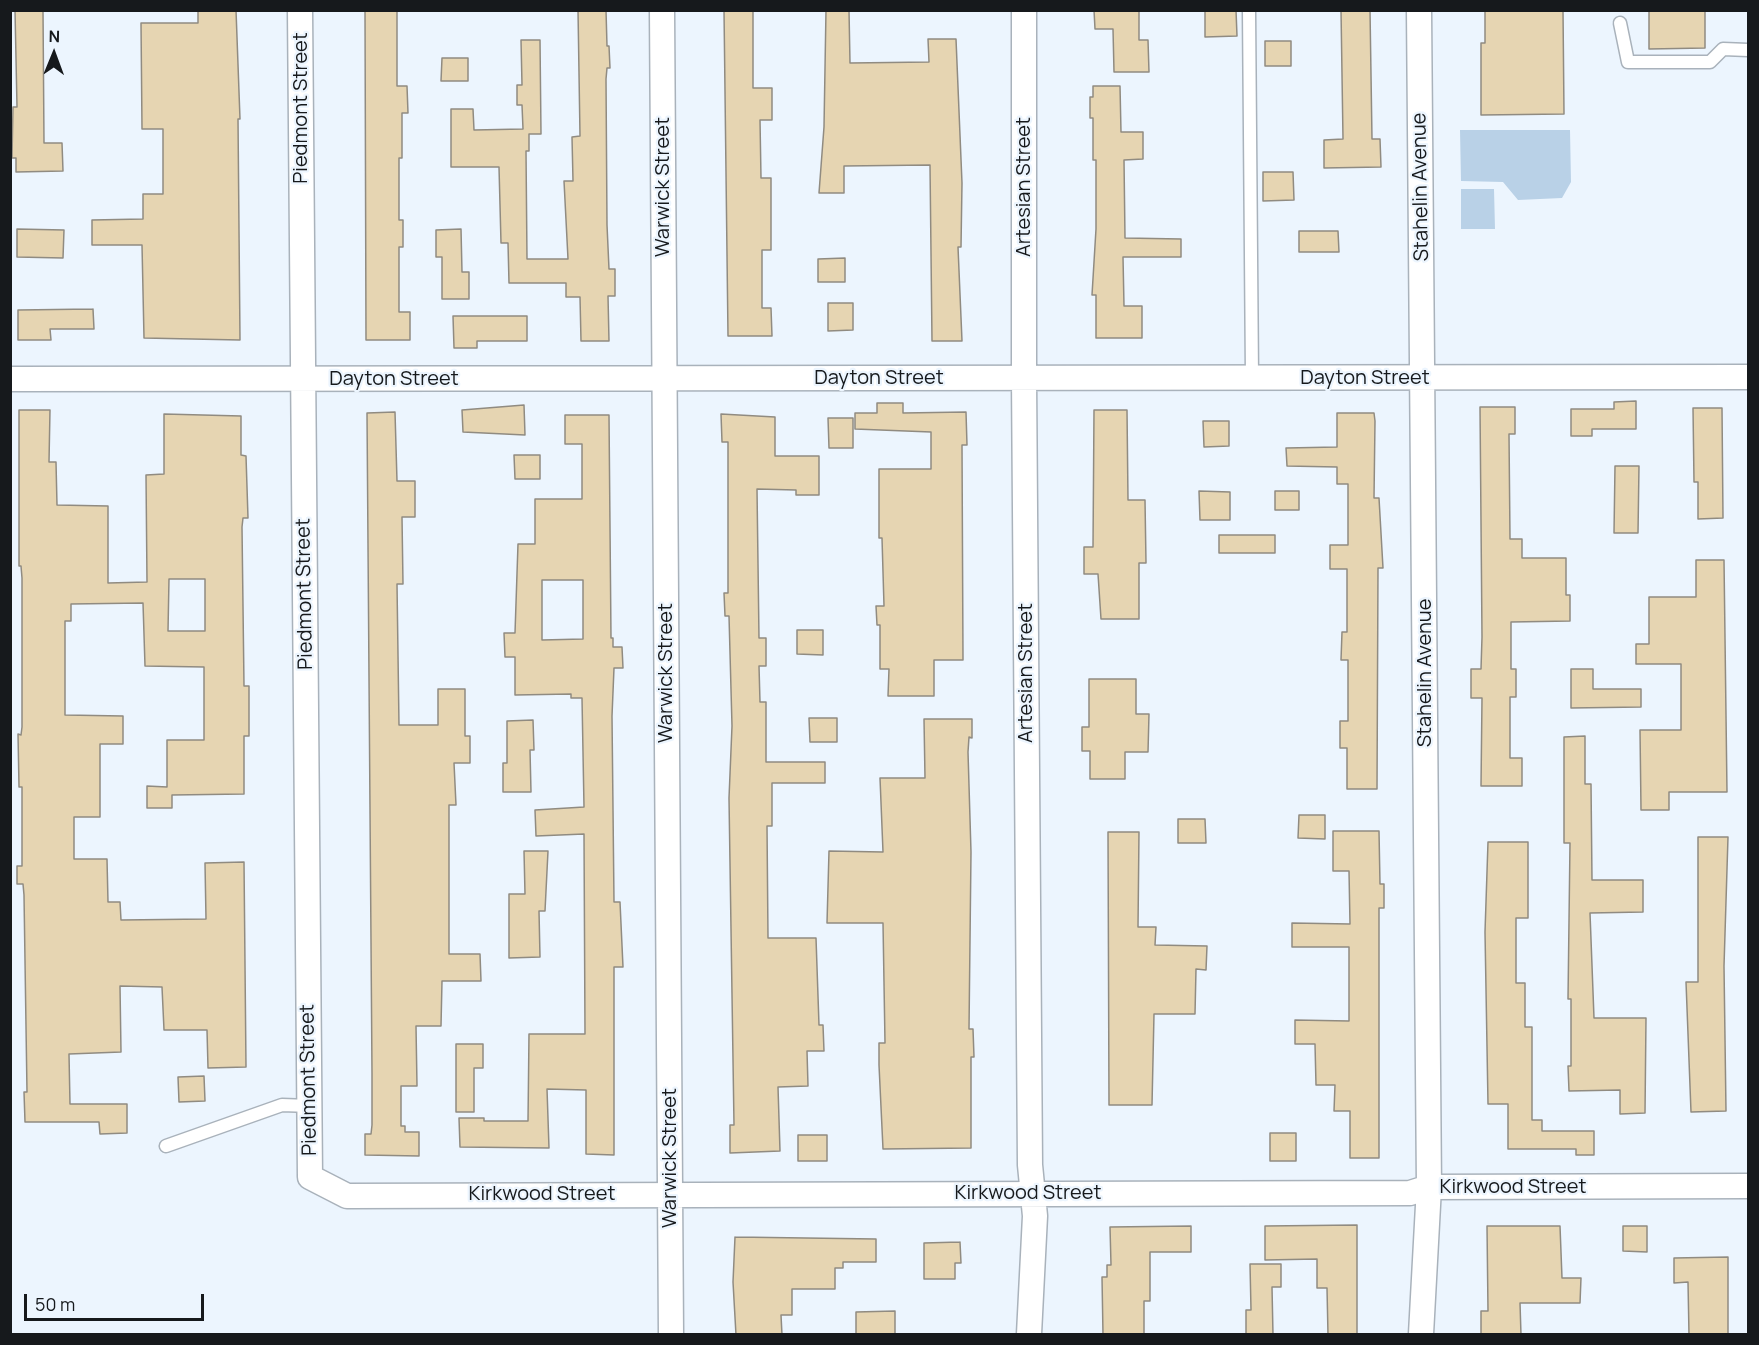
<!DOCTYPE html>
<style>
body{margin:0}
#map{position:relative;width:1759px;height:1345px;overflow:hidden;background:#ecf5fe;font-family:Manrope,sans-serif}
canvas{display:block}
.frame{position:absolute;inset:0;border:12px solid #16191c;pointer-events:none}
.north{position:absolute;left:24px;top:24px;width:60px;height:60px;-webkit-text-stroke:4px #ecf5fe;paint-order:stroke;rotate:1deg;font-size:16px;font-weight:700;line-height:24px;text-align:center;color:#16191c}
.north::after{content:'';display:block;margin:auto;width:21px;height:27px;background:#16191c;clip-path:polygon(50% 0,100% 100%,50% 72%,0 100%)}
.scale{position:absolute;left:24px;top:1294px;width:180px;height:27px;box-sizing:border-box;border:3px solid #16191c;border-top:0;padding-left:8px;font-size:18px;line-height:21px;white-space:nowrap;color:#16191c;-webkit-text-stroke:4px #ecf5fe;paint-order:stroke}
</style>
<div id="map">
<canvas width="1759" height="1345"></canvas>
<div class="frame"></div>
<div class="north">N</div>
<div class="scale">50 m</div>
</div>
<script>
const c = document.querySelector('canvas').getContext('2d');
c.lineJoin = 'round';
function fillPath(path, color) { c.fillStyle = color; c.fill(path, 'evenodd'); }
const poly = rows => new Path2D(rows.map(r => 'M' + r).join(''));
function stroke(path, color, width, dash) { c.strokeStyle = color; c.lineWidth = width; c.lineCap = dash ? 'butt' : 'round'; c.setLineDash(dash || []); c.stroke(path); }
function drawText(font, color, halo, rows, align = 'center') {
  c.font = font + ' Manrope,sans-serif'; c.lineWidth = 4.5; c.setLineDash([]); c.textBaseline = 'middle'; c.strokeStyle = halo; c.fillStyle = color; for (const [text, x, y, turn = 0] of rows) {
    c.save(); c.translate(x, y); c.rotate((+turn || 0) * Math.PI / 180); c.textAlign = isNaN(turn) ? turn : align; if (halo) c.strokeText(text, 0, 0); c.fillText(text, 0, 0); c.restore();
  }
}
const green = poly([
 [1460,130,1570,130,1571,182,1562,198,1518,200,1503,182,1461,181],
 [1461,189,1494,189,1495,229,1461,229]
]);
const building = poly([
 [15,10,43,10,44,143,62,143,63,171,16,172,16,158,12,158,13,107,17,107,15,10],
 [198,10,236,10,240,119,238,119,240,340,144,338,142,245,92,245,92,220,143,219,143,194,163,194,163,129,142,129,141,23,198,23,198,10],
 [365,10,397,10,397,86,407,86,408,113,402,113,402,158,399,158,399,220,403,220,403,247,399,247,399,312,410,312,410,340,366,340,365,10],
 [578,10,606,10,607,46,609,46,610,68,607,68,606,79,607,225,609,269,615,269,615,296,608,296,609,341,581,341,580,297,566,297,566,283,509,283,508,243,501,243,499,167,451,167,451,109,473,109,474,130,523,129,522,105,517,105,517,85,522,85,521,40,540,40,541,134,529,134,529,151,526,151,527,259,568,259,564,181,573,181,572,137,580,136,578,10],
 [724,10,753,10,753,88,772,88,772,120,760,120,761,178,771,178,771,250,762,250,762,308,771,308,772,336,728,336,724,10],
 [826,10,849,10,850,63,929,62,928,39,956,39,962,183,961,247,958,247,962,341,932,341,930,165,844,166,844,193,819,193,824,127,826,10],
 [1094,10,1139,10,1139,40,1148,40,1149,72,1114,72,1113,29,1095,29,1094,10],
 [1205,10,1236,10,1237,36,1205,37,1205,10],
 [1341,10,1370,10,1372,139,1380,139,1381,167,1324,168,1324,140,1343,139,1341,10],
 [1485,10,1563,10,1564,114,1481,115,1481,43,1485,43,1485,10],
 [1649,10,1705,10,1705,48,1649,49,1649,10],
 [1265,41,1291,41,1291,66,1265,66,1265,41],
 [442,58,468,58,468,81,441,81,442,58],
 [1093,86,1120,86,1121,132,1143,132,1143,159,1124,160,1125,238,1181,239,1181,257,1123,257,1124,306,1142,306,1142,338,1096,338,1096,295,1092,295,1096,229,1096,160,1093,160,1093,118,1090,118,1090,97,1093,97,1093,86],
 [1263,172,1293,172,1294,200,1263,201,1263,172],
 [17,229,64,230,63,258,17,257,17,229],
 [461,229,462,272,469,272,469,299,442,299,442,257,436,257,436,230,461,229],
 [1299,231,1338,231,1339,252,1299,252,1299,231],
 [845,258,845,282,818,282,818,259,845,258],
 [828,303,853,303,853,330,828,331,828,303],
 [93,309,94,329,50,329,51,340,18,340,18,310,93,309],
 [453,316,527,316,527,341,477,341,477,348,454,348,453,316],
 [1636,401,1636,429,1592,429,1592,436,1571,436,1571,409,1614,409,1614,402,1636,401],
 [877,403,903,403,903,413,966,412,967,445,962,445,963,660,934,660,934,696,888,696,889,669,880,669,880,625,877,625,876,606,884,606,882,538,879,538,879,469,931,469,931,432,855,429,855,413,877,413,877,403],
 [524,405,525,435,463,432,462,410,524,405],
 [1480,407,1515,407,1515,434,1509,434,1510,539,1522,539,1522,558,1566,558,1566,595,1570,595,1570,621,1511,622,1511,669,1516,669,1516,697,1510,697,1510,758,1522,758,1522,786,1481,786,1482,698,1471,698,1471,669,1481,669,1482,637,1480,407],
 [1693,408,1722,408,1723,518,1698,519,1698,482,1694,482,1693,408],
 [19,410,50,410,49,462,56,462,57,505,108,506,108,583,147,582,146,475,164,474,164,414,241,416,241,455,246,456,248,518,243,518,242,527,244,686,249,686,249,736,244,736,244,794,172,795,172,808,147,808,147,786,167,787,167,740,204,740,204,667,145,666,143,603,71,604,71,621,65,621,65,715,123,716,123,744,100,744,100,817,74,817,74,859,107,859,108,902,120,902,121,920,206,919,205,863,244,862,246,1067,208,1068,207,1030,164,1030,162,987,120,986,121,1052,69,1054,70,1104,127,1104,127,1133,100,1134,99,1122,25,1122,24,1092,27,1092,24,895,23,884,17,884,17,866,22,866,22,787,19,787,18,734,21,735,22,727,22,578,21,566,19,566,19,410],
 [169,579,205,579,205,631,168,631,169,579],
 [1094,410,1127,410,1128,500,1145,500,1146,563,1139,563,1139,619,1101,619,1098,574,1084,574,1084,547,1093,547,1094,410],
 [395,412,397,481,415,481,415,517,402,517,403,584,397,584,399,725,438,725,438,689,465,689,465,736,470,736,470,763,454,763,456,805,449,805,449,954,480,954,481,981,442,981,441,1026,416,1026,417,1086,401,1086,401,1126,405,1126,405,1132,419,1132,419,1156,365,1155,365,1134,371,1134,372,1125,372,1073,367,413,395,412],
 [1337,413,1374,413,1375,421,1374,498,1379,498,1383,568,1378,568,1377,789,1347,789,1347,748,1340,748,1340,721,1348,721,1348,660,1341,660,1342,632,1347,632,1347,569,1330,569,1330,545,1348,545,1348,484,1337,484,1337,467,1287,466,1286,448,1337,447,1337,413],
 [721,414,775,417,775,456,819,456,819,495,796,495,796,490,757,489,759,638,766,638,766,666,759,666,760,702,766,702,766,762,825,762,825,783,772,783,772,826,767,826,768,938,816,938,819,1025,823,1025,824,1051,807,1051,808,1086,778,1087,780,1151,730,1153,730,1125,734,1125,729,798,732,726,729,616,725,616,724,593,728,593,728,442,722,442,721,414],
 [565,415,609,415,611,638,613,638,613,647,622,647,623,668,614,668,612,716,614,902,620,902,623,967,614,967,614,1155,586,1154,586,1090,547,1089,549,1148,460,1147,459,1118,484,1118,484,1121,528,1121,529,1034,585,1034,584,834,536,836,535,810,584,807,582,698,571,698,571,694,515,695,515,657,505,657,504,633,515,633,518,544,535,544,535,499,582,499,582,444,565,444,565,415],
 [542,580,583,580,583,639,542,640,542,580],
 [828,418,853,418,853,448,829,448,828,418],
 [1203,421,1229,421,1229,446,1204,447,1203,421],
 [514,455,540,455,540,479,515,479,514,455],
 [1615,466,1639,466,1638,533,1614,533,1615,466],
 [1199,491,1230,492,1230,520,1200,520,1199,491],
 [1275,491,1299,491,1299,510,1275,510,1275,491],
 [1219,535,1275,535,1275,553,1219,553,1219,535],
 [1696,560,1724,560,1727,792,1669,792,1669,810,1641,810,1640,730,1681,730,1681,664,1636,664,1636,644,1649,644,1649,597,1696,597,1696,560],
 [797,630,823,630,823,655,797,654,797,630],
 [1571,669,1593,669,1593,689,1641,689,1641,707,1571,708,1571,669],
 [1089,679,1136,679,1136,714,1149,714,1148,752,1125,752,1125,779,1090,779,1090,751,1082,751,1082,727,1089,727,1089,679],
 [809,718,837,718,837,742,810,742,809,718],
 [924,719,972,719,972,738,969,737,968,752,971,852,969,1029,973,1029,974,1057,971,1057,971,1148,883,1149,879,1065,879,1043,885,1043,883,923,827,923,829,851,883,852,880,778,925,778,924,719],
 [533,720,534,750,530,750,531,792,503,792,503,763,507,763,507,721,533,720],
 [1585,736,1585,784,1591,784,1592,880,1643,880,1643,912,1590,913,1594,1018,1646,1018,1645,1113,1620,1114,1620,1090,1569,1091,1568,1066,1571,1066,1571,999,1568,999,1570,843,1564,843,1564,737,1585,736],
 [1299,815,1325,815,1325,839,1298,838,1299,815],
 [1178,819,1205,819,1206,843,1178,843,1178,819],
 [1333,831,1379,831,1380,884,1384,884,1384,908,1379,908,1379,1158,1350,1158,1350,1111,1334,1111,1335,1085,1316,1085,1315,1044,1295,1044,1295,1020,1349,1021,1349,947,1292,947,1292,923,1350,924,1349,871,1333,871,1333,831],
 [1108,832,1139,832,1138,927,1156,927,1155,945,1207,946,1206,970,1196,969,1195,1014,1154,1014,1152,1105,1109,1105,1108,832],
 [1698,837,1728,837,1724,966,1726,1111,1691,1112,1686,982,1698,982,1698,837],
 [1488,842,1528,842,1528,918,1516,918,1516,983,1525,983,1525,1027,1532,1027,1532,1120,1542,1120,1542,1131,1594,1131,1594,1155,1576,1155,1576,1149,1508,1149,1508,1104,1488,1104,1485,932,1488,842],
 [524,851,548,851,545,911,539,911,540,957,509,958,509,894,525,894,524,851],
 [456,1044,483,1044,483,1068,474,1068,474,1112,456,1112,456,1044],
 [204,1076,205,1101,179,1102,178,1077,204,1076],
 [1270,1133,1296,1133,1296,1161,1270,1161,1270,1133],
 [798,1135,827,1135,827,1161,798,1161,798,1135],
 [1357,1225,1357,1335,1328,1335,1327,1288,1317,1288,1317,1259,1265,1260,1265,1226,1357,1225],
 [1191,1226,1191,1252,1150,1252,1150,1301,1144,1301,1144,1335,1103,1335,1102,1277,1107,1277,1107,1265,1111,1265,1110,1227,1191,1226],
 [1487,1226,1560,1226,1562,1278,1581,1278,1580,1303,1520,1303,1521,1335,1481,1335,1481,1311,1488,1311,1487,1226],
 [1623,1226,1647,1226,1647,1252,1623,1251,1623,1226],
 [735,1237,876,1239,876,1262,843,1262,843,1268,835,1268,835,1289,792,1289,792,1315,781,1315,782,1335,736,1335,733,1282,735,1237],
 [960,1242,961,1263,955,1263,955,1279,924,1279,924,1243,960,1242],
 [1728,1257,1728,1335,1689,1335,1688,1282,1674,1283,1674,1258,1728,1257],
 [1250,1264,1281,1264,1281,1287,1272,1287,1273,1335,1246,1335,1246,1310,1251,1310,1250,1264],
 [895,1311,895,1335,856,1335,856,1312,895,1311]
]);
const lane = poly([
 [1249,10,1252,378],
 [1620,23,1628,62,1710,62,1723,49,1748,50],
 [166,1146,282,1105,310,1106]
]);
const street = poly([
 [300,10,310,1177,347,1196,1410,1193,1429,1187,1748,1186],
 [662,10,671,1334],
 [1024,10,1024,378,1030,1165,1035,1216,1029,1334],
 [1419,10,1429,1187,1421,1334],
 [10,379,1748,377]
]);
const streetNames = [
 ["Piedmont Street",301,108,-90],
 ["Warwick Street",663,187,-90],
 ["Artesian Street",1024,187,-90],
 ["Stahelin Avenue",1421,187,-91],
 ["Dayton Street",879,378],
 ["Dayton Street",1365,378],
 ["Dayton Street",394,379],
 ["Piedmont Street",305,594,-91],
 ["Warwick Street",666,673,-90],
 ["Artesian Street",1026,673,-90],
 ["Stahelin Avenue",1425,673,-90],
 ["Piedmont Street",309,1080,-91],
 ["Warwick Street",670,1158,-90],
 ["Kirkwood Street",1513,1187],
 ["Kirkwood Street",1028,1193],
 ["Kirkwood Street",542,1194]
];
fillPath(green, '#b9d1e7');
fillPath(building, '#e6d5b2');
stroke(building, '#908b81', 1.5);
stroke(lane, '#a9b2bb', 15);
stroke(street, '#a9b2bb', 27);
stroke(lane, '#fff', 12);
stroke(street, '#fff', 24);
drawText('20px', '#16191c', '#ecf5fe', streetNames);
</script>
